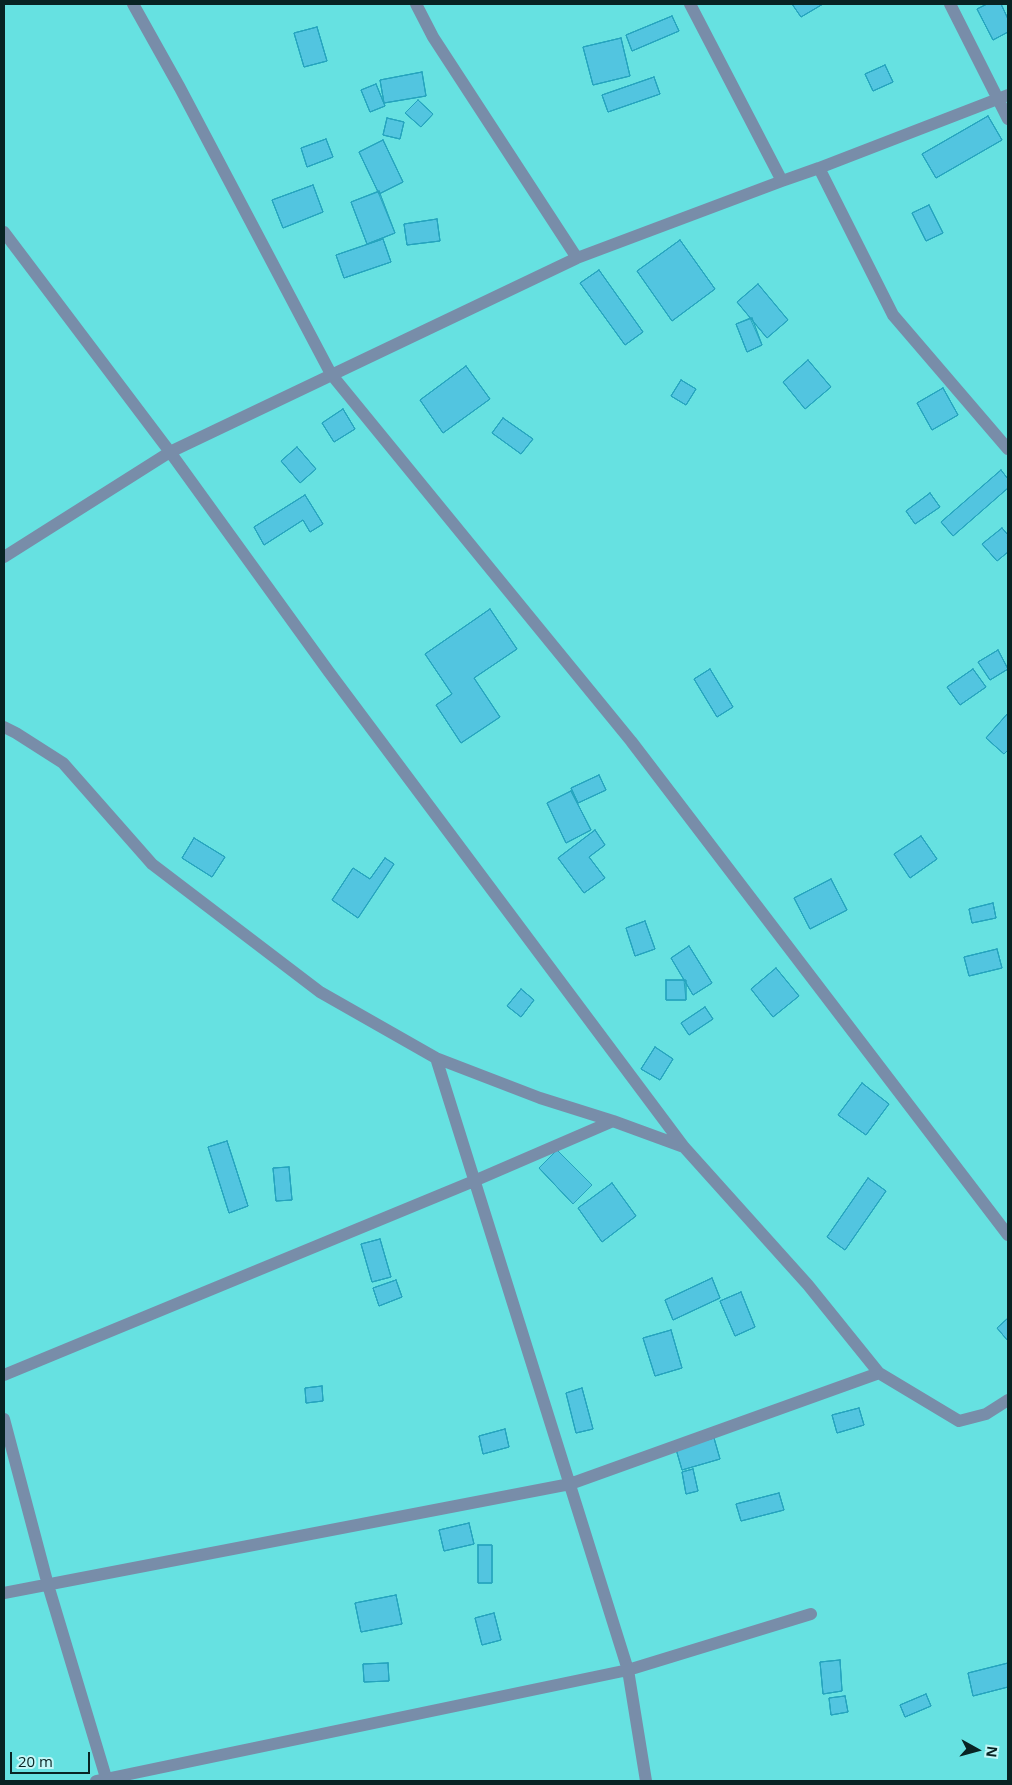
<!DOCTYPE html>
<style>
body{margin:0}
#map{position:relative;width:1012px;height:1785px;overflow:hidden;background:#66e1e1;font-family:"Open Sans",sans-serif}
canvas{display:block}
.frame{position:absolute;inset:0;border:5px solid #082323;pointer-events:none}
.north{position:absolute;left:952px;top:1725px;width:50px;height:50px;-webkit-text-stroke:4px #c1f7f7;paint-order:stroke;rotate:97deg;font-size:14px;font-weight:700;line-height:20px;text-align:center;color:#082323}
.north::after{content:'';display:block;margin:auto;width:18px;height:22px;background:#082323;clip-path:polygon(50% 0,100% 100%,50% 72%,0 100%)}
.scale{position:absolute;left:10px;top:1752px;width:80px;height:22px;box-sizing:border-box;border:2px solid #082323;border-top:0;padding-left:6px;font-size:15px;line-height:18px;white-space:nowrap;color:#082323;-webkit-text-stroke:4px #c1f7f7;paint-order:stroke}
</style>
<div id="map">
<canvas width="1012" height="1785"></canvas>
<div class="frame"></div>
<div class="north">N</div>
<div class="scale">20 m</div>
</div>
<script>
const c = document.querySelector('canvas').getContext('2d');
c.lineJoin = 'round';
function fillPath(path, color) { c.fillStyle = color; c.fill(path, 'evenodd'); }
const poly = rows => new Path2D(rows.map(r => 'M' + r).join(''));
function stroke(path, color, width, dash) { c.strokeStyle = color; c.lineWidth = width; c.lineCap = dash ? 'butt' : 'round'; c.setLineDash(dash || []); c.stroke(path); }
const building = poly([
 [792,4,823,4,801,17,792,4],
 [792,4,823,4,801,17,792,4],
 [792,4,823,4,801,17,792,4],
 [987,4,1001,4,1008,19,1008,32,993,40,977,9,987,4],
 [987,4,1001,4,1008,19,1008,32,993,40,977,9,987,4],
 [987,4,1001,4,1008,19,1008,32,993,40,977,9,987,4],
 [672,16,679,31,632,51,626,35,672,16],
 [672,16,679,31,632,51,626,35,672,16],
 [672,16,679,31,632,51,626,35,672,16],
 [317,27,327,61,304,67,294,33,317,27],
 [317,27,327,61,304,67,294,33,317,27],
 [317,27,327,61,304,67,294,33,317,27],
 [621,38,630,76,593,85,583,47,621,38],
 [621,38,630,76,593,85,583,47,621,38],
 [621,38,630,76,593,85,583,47,621,38],
 [885,65,893,82,873,91,865,74,885,65],
 [885,65,893,82,873,91,865,74,885,65],
 [885,65,893,82,873,91,865,74,885,65],
 [422,72,426,96,384,103,380,80,422,72],
 [422,72,426,96,384,103,380,80,422,72],
 [422,72,426,96,384,103,380,80,422,72],
 [654,77,660,94,608,112,602,95,654,77],
 [654,77,660,94,608,112,602,95,654,77],
 [654,77,660,94,608,112,602,95,654,77],
 [376,84,385,106,370,112,361,90,376,84],
 [376,84,385,106,370,112,361,90,376,84],
 [376,84,385,106,370,112,361,90,376,84],
 [418,100,433,114,421,127,405,113,418,100],
 [418,100,433,114,421,127,405,113,418,100],
 [418,100,433,114,421,127,405,113,418,100],
 [988,116,1002,140,936,178,922,154,988,116],
 [988,116,1002,140,936,178,922,154,988,116],
 [988,116,1002,140,936,178,922,154,988,116],
 [387,118,404,122,400,139,383,135,387,118],
 [387,118,404,122,400,139,383,135,387,118],
 [387,118,404,122,400,139,383,135,387,118],
 [326,139,333,157,307,167,301,148,326,139],
 [326,139,333,157,307,167,301,148,326,139],
 [326,139,333,157,307,167,301,148,326,139],
 [383,140,403,182,379,194,359,152,383,140],
 [383,140,403,182,379,194,359,152,383,140],
 [383,140,403,182,379,194,359,152,383,140],
 [313,185,323,212,283,228,272,200,313,185],
 [313,185,323,212,283,228,272,200,313,185],
 [313,185,323,212,283,228,272,200,313,185],
 [379,191,395,233,367,244,351,202,379,191],
 [379,191,395,233,367,244,351,202,379,191],
 [378,192,395,233,367,244,351,202,378,192],
 [929,205,943,233,926,241,912,213,929,205],
 [929,205,943,233,926,241,912,213,929,205],
 [929,205,943,233,926,241,912,213,929,205],
 [437,219,440,241,407,245,404,224,437,219],
 [437,219,440,241,407,245,404,224,437,219],
 [437,219,440,241,407,245,404,224,437,219],
 [383,239,391,262,344,278,336,255,383,239],
 [383,239,391,262,344,278,336,255,383,239],
 [383,239,391,262,344,278,336,255,383,239],
 [680,240,715,289,672,321,637,271,680,240],
 [680,240,715,289,672,321,637,271,680,240],
 [680,240,715,289,672,321,637,271,680,240],
 [599,270,643,332,625,345,580,283,599,270],
 [599,270,643,332,625,345,580,283,599,270],
 [599,270,643,332,625,345,580,283,599,270],
 [758,284,788,320,767,338,737,302,758,284],
 [758,284,788,320,767,338,737,302,758,284],
 [758,284,788,320,767,338,737,302,758,284],
 [750,318,762,345,747,352,736,324,750,318],
 [752,318,762,345,747,352,736,324,752,318],
 [752,318,762,345,747,352,736,324,752,318],
 [808,360,831,387,805,409,783,382,808,360],
 [808,360,831,387,805,409,783,382,808,360],
 [808,360,831,387,805,409,783,382,808,360],
 [466,366,490,399,443,433,420,400,466,366],
 [466,366,490,399,443,433,420,400,466,366],
 [466,366,490,399,443,433,420,400,466,366],
 [681,380,696,389,686,405,671,396,681,380],
 [681,380,696,389,686,405,671,396,681,380],
 [681,380,696,389,686,405,671,396,681,380],
 [943,388,958,415,932,430,917,403,943,388],
 [943,388,958,415,932,430,917,403,943,388],
 [943,388,958,415,932,430,917,403,943,388],
 [343,409,355,429,334,442,322,423,343,409],
 [343,409,355,429,334,442,322,423,343,409],
 [343,409,355,429,334,442,322,423,343,409],
 [503,418,533,439,521,454,492,433,503,418],
 [503,418,533,439,521,454,492,433,503,418],
 [503,418,533,439,521,454,492,433,503,418],
 [297,447,316,469,300,483,281,461,297,447],
 [297,447,316,469,300,483,281,461,297,447],
 [297,447,316,469,300,483,281,461,297,447],
 [1001,470,1008,479,1008,488,953,536,941,522,1001,470],
 [1001,470,1008,479,1008,488,953,536,941,522,1001,470],
 [1001,470,1008,479,1008,488,953,536,941,522,1001,470],
 [930,493,940,507,915,524,906,511,930,493],
 [930,493,940,507,915,524,906,511,930,493],
 [930,493,940,507,915,524,906,511,930,493],
 [305,495,323,524,310,532,303,520,264,545,254,527,305,495],
 [305,495,323,524,310,532,303,520,264,545,254,527,305,495],
 [305,495,323,524,310,532,303,520,264,545,254,527,305,495],
 [1002,528,1008,535,1008,552,997,561,982,544,1002,528],
 [1002,528,1008,535,1008,552,997,561,982,544,1002,528],
 [1002,528,1008,535,1008,552,997,561,982,544,1002,528],
 [490,609,517,649,474,678,500,717,461,743,436,705,452,694,425,654,490,609],
 [490,609,517,649,474,678,500,717,461,743,436,705,452,694,425,654,490,609],
 [490,609,517,649,474,678,500,717,461,743,436,705,452,694,425,654,490,609],
 [998,650,1008,669,990,680,978,662,998,650],
 [998,650,1008,669,990,680,978,662,998,650],
 [998,650,1008,669,990,680,978,662,998,650],
 [710,669,733,707,717,717,694,679,710,669],
 [710,669,733,707,717,717,694,679,710,669],
 [710,669,733,707,717,717,694,679,710,669],
 [973,669,986,687,960,705,947,687,973,669],
 [973,669,986,687,960,705,947,687,973,669],
 [973,669,986,687,960,705,947,687,973,669],
 [1008,713,1008,750,1004,754,986,738,1008,713],
 [1008,713,1008,750,1004,754,986,738,1008,713],
 [1008,713,1008,750,1004,754,986,738,1008,713],
 [599,775,606,790,578,803,571,788,599,775],
 [599,775,606,790,578,803,571,788,599,775],
 [599,775,606,790,578,803,571,788,599,775],
 [571,791,591,830,566,843,547,803,571,791],
 [571,791,591,830,566,843,547,803,571,791],
 [571,791,591,830,566,843,547,803,571,791],
 [595,830,605,845,589,857,605,878,584,893,558,858,595,830],
 [595,830,605,845,589,857,605,878,584,893,558,858,595,830],
 [595,830,605,845,589,857,605,878,584,893,558,858,595,830],
 [921,836,937,859,910,878,894,854,921,836],
 [921,836,937,859,910,878,894,854,921,836],
 [921,836,937,859,910,878,894,854,921,836],
 [194,838,225,857,212,877,182,858,194,838],
 [194,838,225,857,212,877,182,858,194,838],
 [194,838,225,857,212,877,182,858,194,838],
 [385,858,394,864,358,918,332,900,353,868,370,879,385,858],
 [385,858,394,864,358,918,332,900,353,868,370,879,385,858],
 [385,858,394,864,358,918,332,900,353,868,370,879,385,858],
 [831,879,847,910,810,929,794,898,831,879],
 [831,879,847,910,810,929,794,898,831,879],
 [831,879,847,910,810,929,794,898,831,879],
 [993,903,996,918,972,923,969,909,993,903],
 [993,903,996,918,972,923,969,909,993,903],
 [993,903,996,918,972,923,969,909,993,903],
 [645,921,655,949,635,956,626,928,645,921],
 [645,921,655,949,635,956,626,928,645,921],
 [645,921,655,949,635,956,626,928,645,921],
 [689,946,712,983,693,995,671,958,689,946],
 [689,946,712,983,693,995,671,958,689,946],
 [689,946,712,983,693,995,671,958,689,946],
 [997,949,1002,968,969,976,964,957,997,949],
 [997,949,1002,968,969,976,964,957,997,949],
 [997,949,1002,968,969,976,964,957,997,949],
 [776,968,799,996,773,1017,751,989,776,968],
 [776,968,799,996,773,1017,751,989,776,968],
 [776,968,799,996,773,1017,751,989,776,968],
 [666,980,684,980,686,1000,666,1000,666,980],
 [666,980,686,980,686,1000,666,1000,666,980],
 [666,980,686,980,686,1000,666,1000,666,980],
 [521,989,534,1000,521,1017,507,1006,521,989],
 [521,989,534,1000,521,1017,507,1006,521,989],
 [521,989,534,1000,521,1017,507,1006,521,989],
 [705,1007,713,1019,689,1035,681,1023,705,1007],
 [705,1007,713,1019,689,1035,681,1023,705,1007],
 [705,1007,713,1019,689,1035,681,1023,705,1007],
 [655,1047,673,1059,660,1080,641,1069,655,1047],
 [655,1047,673,1059,660,1080,641,1069,655,1047],
 [655,1047,673,1059,660,1080,641,1069,655,1047],
 [862,1083,889,1104,866,1135,838,1115,862,1083],
 [862,1083,889,1104,866,1135,838,1115,862,1083],
 [862,1083,889,1104,866,1135,838,1115,862,1083],
 [227,1141,248,1206,229,1213,208,1147,227,1141],
 [227,1141,248,1206,229,1213,208,1147,227,1141],
 [227,1141,248,1206,229,1213,208,1147,227,1141],
 [557,1150,592,1185,573,1204,539,1168,557,1150],
 [557,1150,592,1185,573,1204,539,1168,557,1150],
 [557,1150,592,1185,573,1204,539,1168,557,1150],
 [289,1167,292,1200,276,1201,273,1168,289,1167],
 [289,1167,292,1200,276,1201,273,1168,289,1167],
 [289,1167,292,1200,276,1201,273,1168,289,1167],
 [868,1178,886,1191,845,1250,827,1237,868,1178],
 [868,1178,886,1191,845,1250,827,1237,868,1178],
 [868,1178,886,1191,845,1250,827,1237,868,1178],
 [612,1183,636,1216,602,1242,578,1208,612,1183],
 [612,1183,636,1216,602,1242,578,1208,612,1183],
 [612,1183,636,1216,602,1242,578,1208,612,1183],
 [380,1239,391,1277,372,1282,361,1244,380,1239],
 [380,1239,391,1277,372,1282,361,1244,380,1239],
 [380,1239,391,1277,372,1282,361,1244,380,1239],
 [712,1278,720,1298,673,1320,665,1300,712,1278],
 [712,1278,720,1298,673,1320,665,1300,712,1278],
 [712,1278,720,1298,673,1320,665,1300,712,1278],
 [396,1280,402,1297,379,1306,373,1288,396,1280],
 [396,1280,402,1297,379,1306,373,1288,396,1280],
 [396,1280,402,1297,379,1306,373,1288,396,1280],
 [741,1292,755,1327,735,1336,720,1301,741,1292],
 [741,1292,755,1327,735,1336,720,1301,741,1292],
 [741,1292,755,1327,735,1336,720,1301,741,1292],
 [1008,1318,1008,1341,997,1328,1008,1318],
 [1008,1318,1008,1341,997,1328,1008,1318],
 [1008,1318,1008,1341,997,1328,1008,1318],
 [671,1330,682,1368,655,1376,643,1338,671,1330],
 [671,1330,682,1368,655,1376,643,1338,671,1330],
 [671,1330,682,1368,655,1376,643,1338,671,1330],
 [322,1386,323,1401,306,1403,305,1388,322,1386],
 [322,1386,323,1401,306,1403,305,1388,322,1386],
 [322,1386,323,1401,306,1403,305,1388,322,1386],
 [582,1388,593,1429,576,1433,566,1393,582,1388],
 [582,1388,593,1429,576,1433,566,1393,582,1388],
 [582,1388,593,1429,576,1433,566,1393,582,1388],
 [859,1408,864,1425,837,1433,832,1415,859,1408],
 [859,1408,864,1425,837,1433,832,1415,859,1408],
 [859,1408,864,1425,837,1433,832,1415,859,1408],
 [505,1429,509,1447,483,1454,479,1436,505,1429],
 [505,1429,509,1447,483,1454,479,1436,505,1429],
 [505,1429,509,1447,483,1454,479,1436,505,1429],
 [714,1438,720,1459,682,1470,676,1449,714,1438],
 [714,1438,720,1459,682,1470,676,1449,714,1438],
 [714,1438,720,1459,682,1470,676,1449,714,1438],
 [693,1469,698,1491,686,1494,682,1472,693,1469],
 [693,1469,698,1491,686,1494,682,1472,693,1469],
 [693,1469,698,1491,686,1494,682,1472,693,1469],
 [779,1493,784,1510,741,1521,736,1504,779,1493],
 [779,1493,784,1510,741,1521,736,1504,779,1493],
 [779,1493,784,1510,741,1521,736,1504,779,1493],
 [469,1523,474,1544,444,1551,439,1530,469,1523],
 [469,1523,474,1544,444,1551,439,1530,469,1523],
 [469,1523,474,1544,444,1551,439,1530,469,1523],
 [478,1545,492,1545,492,1583,478,1583,478,1545],
 [478,1545,492,1545,492,1583,478,1583,478,1545],
 [478,1545,492,1545,492,1583,478,1583,478,1545],
 [396,1595,402,1624,361,1632,355,1603,396,1595],
 [396,1595,402,1624,361,1632,355,1603,396,1595],
 [396,1595,402,1624,361,1632,355,1603,396,1595],
 [494,1613,501,1640,482,1645,475,1618,494,1613],
 [494,1613,501,1640,482,1645,475,1618,494,1613],
 [494,1613,501,1640,482,1645,475,1618,494,1613],
 [840,1660,842,1691,823,1694,820,1662,840,1660],
 [840,1660,842,1691,823,1694,820,1662,840,1660],
 [840,1660,842,1691,823,1694,820,1662,840,1660],
 [388,1663,389,1681,364,1682,363,1664,388,1663],
 [388,1663,389,1681,364,1682,363,1664,388,1663],
 [388,1663,389,1681,364,1682,363,1664,388,1663],
 [1008,1663,1008,1687,973,1696,968,1673,1008,1663],
 [1008,1663,1008,1687,973,1696,968,1673,1008,1663],
 [1008,1663,1008,1687,973,1696,968,1673,1008,1663],
 [926,1694,931,1706,905,1717,900,1705,926,1694],
 [926,1694,931,1706,905,1717,900,1705,926,1694],
 [926,1694,931,1706,905,1717,900,1705,926,1694],
 [845,1696,848,1712,831,1715,829,1698,845,1696],
 [845,1696,848,1712,831,1715,829,1698,845,1696],
 [845,1696,848,1712,831,1715,829,1698,845,1696]
]);
const minor = poly([
 [133,4,180,88,331,374,631,741,1008,1235],
 [416,4,433,37,577,258],
 [690,4,782,181],
 [950,4,1008,119],
 [819,168,893,315,1008,449],
 [4,232,170,452,329,672,684,1147,808,1285,879,1373,959,1421,986,1414,1008,1400],
 [4,557,170,452,577,258,782,181,819,168,1008,95],
 [4,727,16,733,63,763,152,864,320,992,436,1058,540,1098,613,1121,684,1147],
 [436,1058,628,1670,646,1781],
 [4,1375,474,1181,613,1121],
 [4,1419,48,1585,107,1781],
 [4,1593,570,1484,879,1373],
 [96,1781,628,1670,811,1614]
]);
fillPath(building, '#52c5e0');
stroke(building, '#26a4be', 1);
stroke(minor, '#788da9', 12);
</script>
